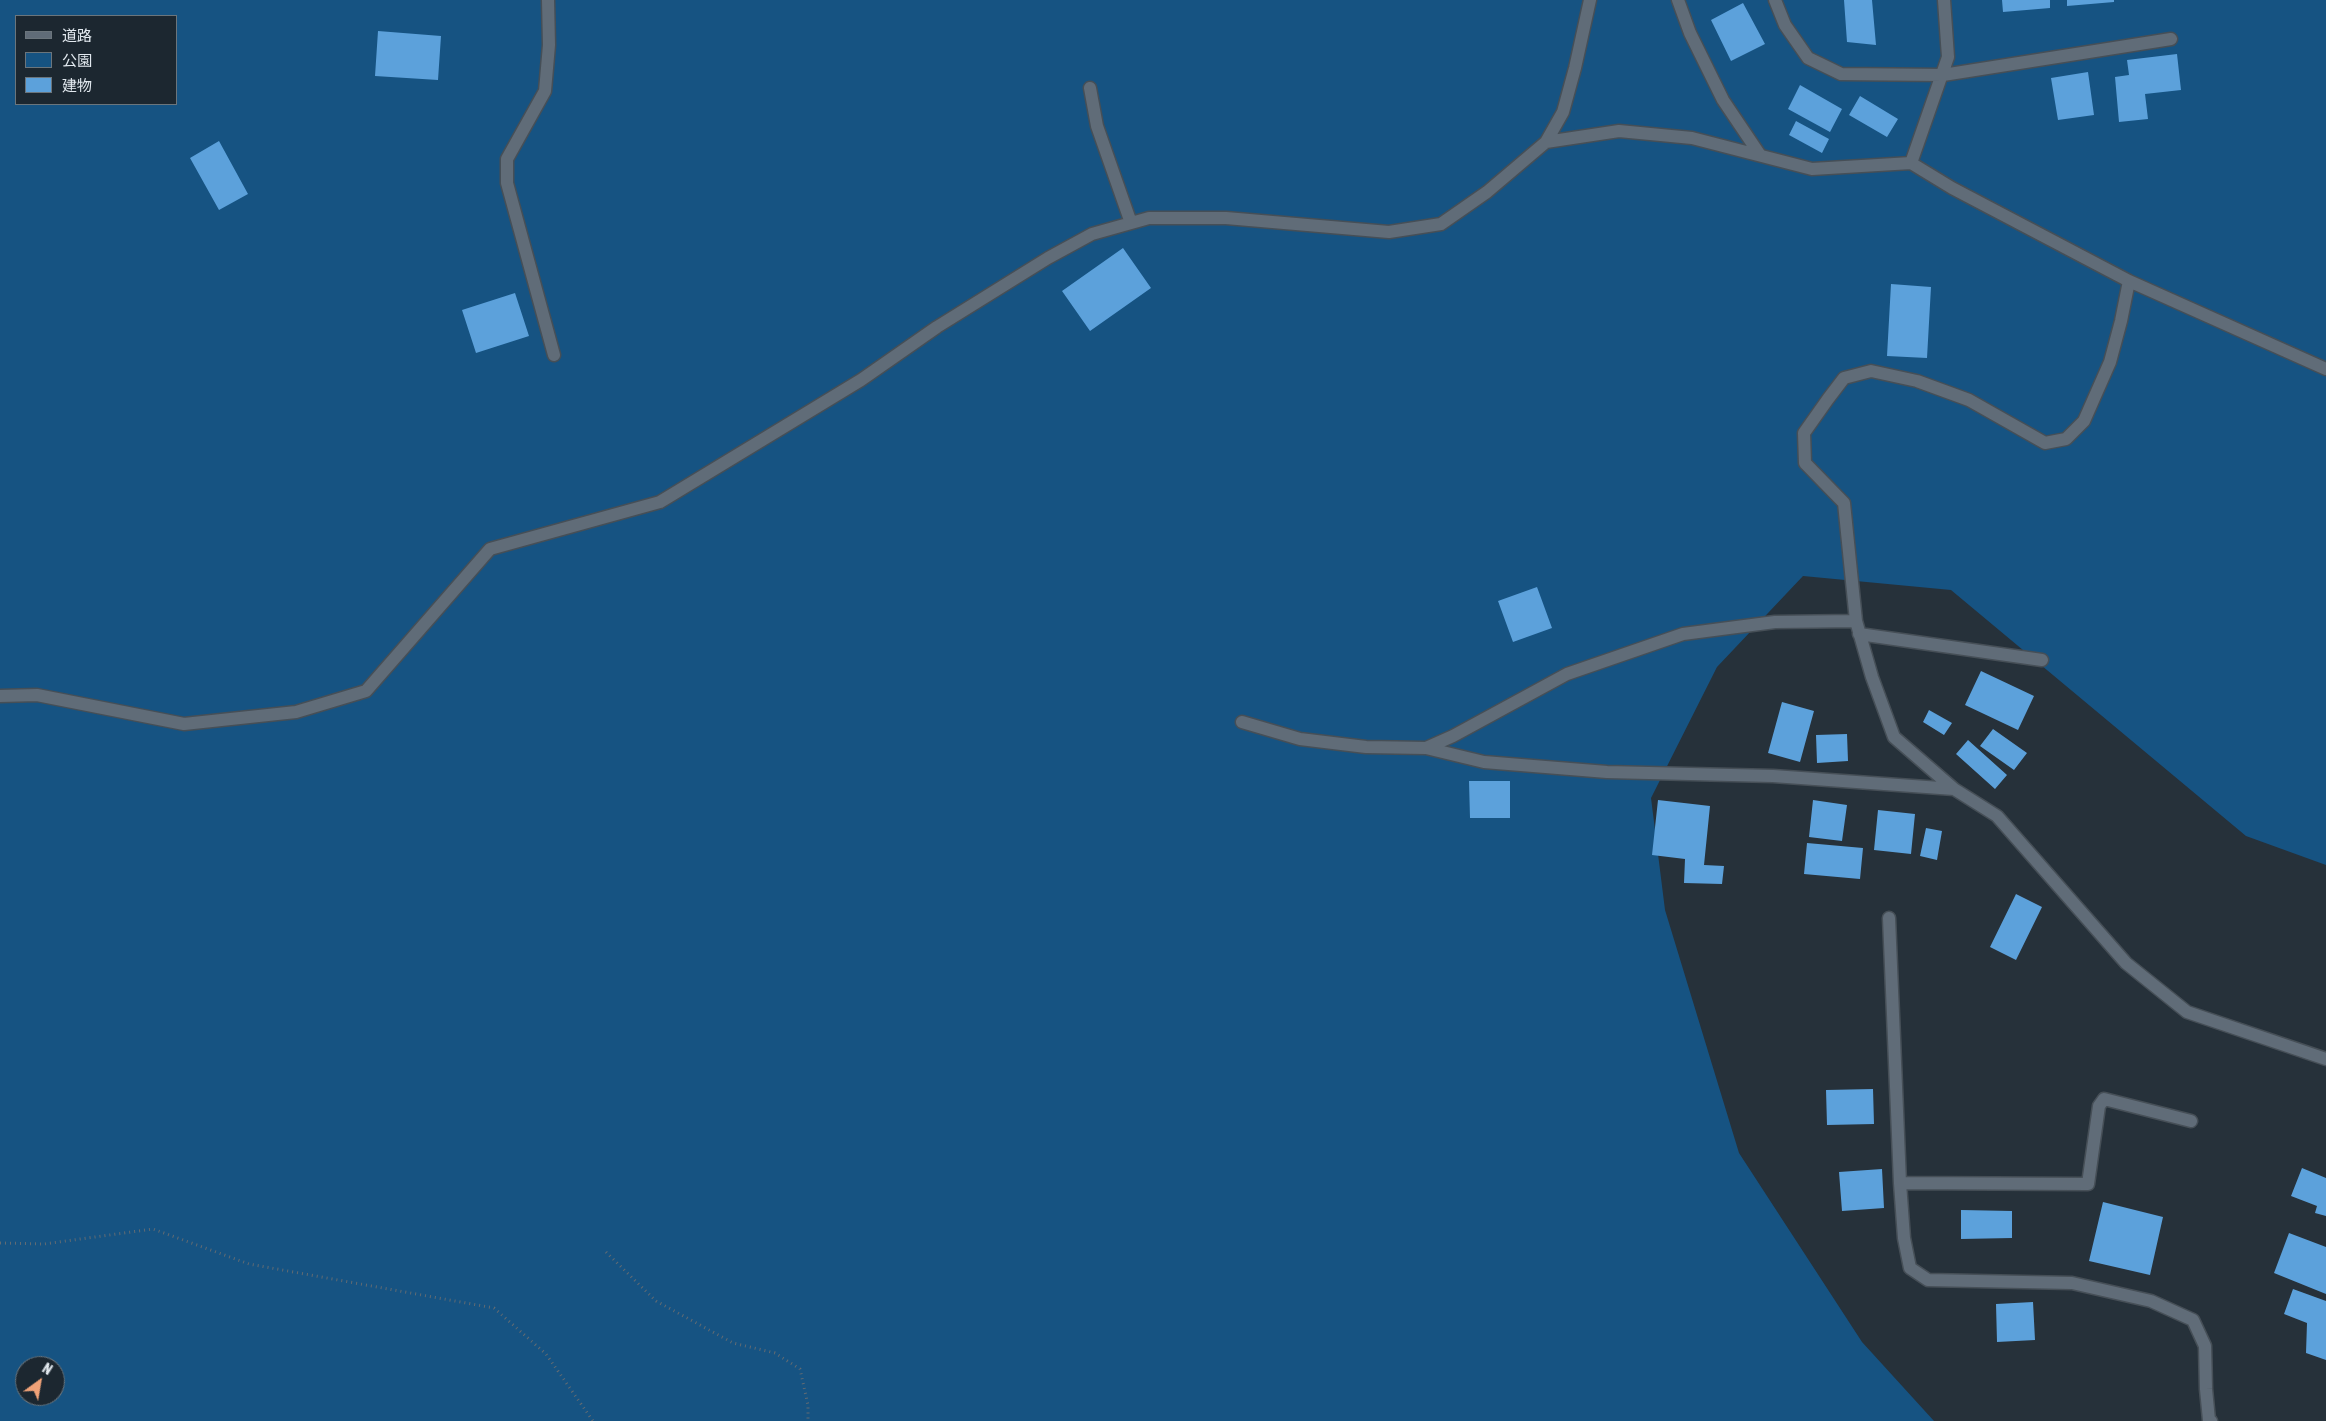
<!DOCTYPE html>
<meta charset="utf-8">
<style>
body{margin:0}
#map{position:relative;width:2326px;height:1421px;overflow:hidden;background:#26313a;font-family:"Asap Condensed","Noto Sans JP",sans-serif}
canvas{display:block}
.legend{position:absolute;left:15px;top:15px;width:162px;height:90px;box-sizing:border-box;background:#1c2730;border:1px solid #6b757c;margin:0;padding:6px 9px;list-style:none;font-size:15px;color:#e2e9ef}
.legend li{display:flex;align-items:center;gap:10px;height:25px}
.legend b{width:25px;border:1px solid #6b757c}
.north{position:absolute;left:15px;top:1356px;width:50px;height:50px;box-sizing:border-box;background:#1c2730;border:1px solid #6b757c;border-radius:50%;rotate:32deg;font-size:14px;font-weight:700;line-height:20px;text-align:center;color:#e2e9ef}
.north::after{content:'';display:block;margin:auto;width:18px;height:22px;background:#f0a278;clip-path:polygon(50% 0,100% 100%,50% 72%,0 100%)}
</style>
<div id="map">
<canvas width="2326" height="1421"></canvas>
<ul class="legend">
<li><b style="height:6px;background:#606c78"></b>道路</li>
<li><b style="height:14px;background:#165382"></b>公園</li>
<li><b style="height:14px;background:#5ca1db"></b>建物</li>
</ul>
<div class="north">N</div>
</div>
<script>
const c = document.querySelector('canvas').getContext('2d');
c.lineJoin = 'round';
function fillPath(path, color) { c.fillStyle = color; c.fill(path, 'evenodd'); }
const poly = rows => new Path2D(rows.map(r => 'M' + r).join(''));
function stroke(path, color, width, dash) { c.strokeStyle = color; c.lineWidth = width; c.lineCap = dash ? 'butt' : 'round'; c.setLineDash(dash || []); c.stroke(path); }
const green = poly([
 [0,0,2326,0,2326,865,2246,836,1951,590,1803,576,1717,667,1651,798,1665,910,1739,1153,1862,1342,1934,1421,0,1421],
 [16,16,176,16,176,104,16,104],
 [25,1366,55,1366,55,1396,25,1396]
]);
const building = poly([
 [1844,0,1872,0,1876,45,1847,42],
 [2002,0,2050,0,2050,8,2003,12],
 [2067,0,2114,0,2114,2,2067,6],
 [1743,3,1765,44,1731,61,1711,20],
 [378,31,441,36,438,80,375,76],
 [2177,54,2181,90,2145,94,2148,119,2119,122,2115,77,2129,75,2127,60],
 [2088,72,2094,115,2058,120,2051,78],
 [1800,85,1842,109,1830,132,1788,109],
 [1860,96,1898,119,1887,137,1849,115],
 [1796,121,1829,139,1822,153,1789,135],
 [219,141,248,194,219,210,190,158],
 [1123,248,1151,288,1090,331,1062,291],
 [1891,284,1931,287,1927,358,1887,356],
 [515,293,529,336,476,353,462,310],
 [1537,587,1552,628,1513,642,1498,601],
 [1981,671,2034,696,2018,730,1965,705],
 [1782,702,1814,711,1800,762,1768,753],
 [1929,710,1952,723,1944,735,1923,722],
 [1993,729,2027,753,2014,770,1980,746],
 [1847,734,1848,761,1817,763,1816,735],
 [1968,740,2007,775,1995,789,1956,754],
 [1469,781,1510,781,1510,818,1470,818],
 [1658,800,1710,806,1704,865,1724,866,1722,884,1684,883,1685,859,1652,855],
 [1813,800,1847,805,1842,841,1809,837],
 [1878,810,1915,814,1911,854,1874,850],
 [1926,828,1942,831,1937,860,1920,856],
 [1807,843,1863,848,1860,879,1804,874],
 [2016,894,2042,907,2016,960,1990,947],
 [1873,1089,1874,1124,1827,1125,1826,1090],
 [2302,1168,2326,1178,2326,1216,2315,1213,2317,1206,2291,1196],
 [1882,1169,1884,1208,1842,1211,1839,1172],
 [2103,1202,2163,1217,2150,1275,2089,1261],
 [1961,1210,2012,1211,2012,1238,1961,1239],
 [2289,1233,2326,1247,2326,1294,2274,1273],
 [2293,1289,2326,1301,2326,1360,2306,1353,2307,1323,2284,1314],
 [2033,1302,2035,1340,1997,1342,1996,1304]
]);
const path = poly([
 [0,1243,44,1244,153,1229,249,1264,494,1308,546,1354,593,1421],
 [606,1252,656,1301,733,1343,775,1353,800,1369,808,1405,808,1421]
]);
const minor = poly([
 [548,0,549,45,545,91,507,159,507,183,554,355],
 [1678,0,1690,33,1723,100,1760,155],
 [1775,0,1785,25,1808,58,1841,74,1943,75,2171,39],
 [1090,88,1097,126,1131,223],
 [1546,142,1563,112,1575,68,1590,0],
 [1911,163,1948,57,1944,0],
 [2129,281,2121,321,2110,362,2084,421,2066,439,2045,443,1969,400,1917,381,1871,371,1844,378,1828,399,1804,433,1805,463,1844,503,1856,621,1872,677,1894,737,1954,789,1997,816,2126,963,2187,1012,2326,1059],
 [1859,634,2042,660],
 [0,696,37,695,184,724,296,712,366,691,490,549,660,502,861,380,937,327,1048,258,1092,234,1149,218,1226,218,1389,232,1441,224,1487,192,1546,142,1619,131,1692,138,1812,169,1911,163,1952,188,2129,281,2326,369],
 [1242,722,1300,739,1366,747,1426,748,1453,736,1567,674,1683,634,1775,622,1856,621],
 [1426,748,1484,762,1607,772,1773,776,1954,789],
 [1889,918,1900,1183,1904,1238,1910,1268,1928,1280,2072,1283,2151,1301,2193,1320,2205,1346,2206,1389,2209,1420,2211,1421],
 [1900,1183,2088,1184,2099,1106,2104,1099,2191,1121]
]);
fillPath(green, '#165382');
fillPath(building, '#5ca1db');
stroke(minor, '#464f57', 15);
stroke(path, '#626b73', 3, [1, 4]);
stroke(minor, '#606c78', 12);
</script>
